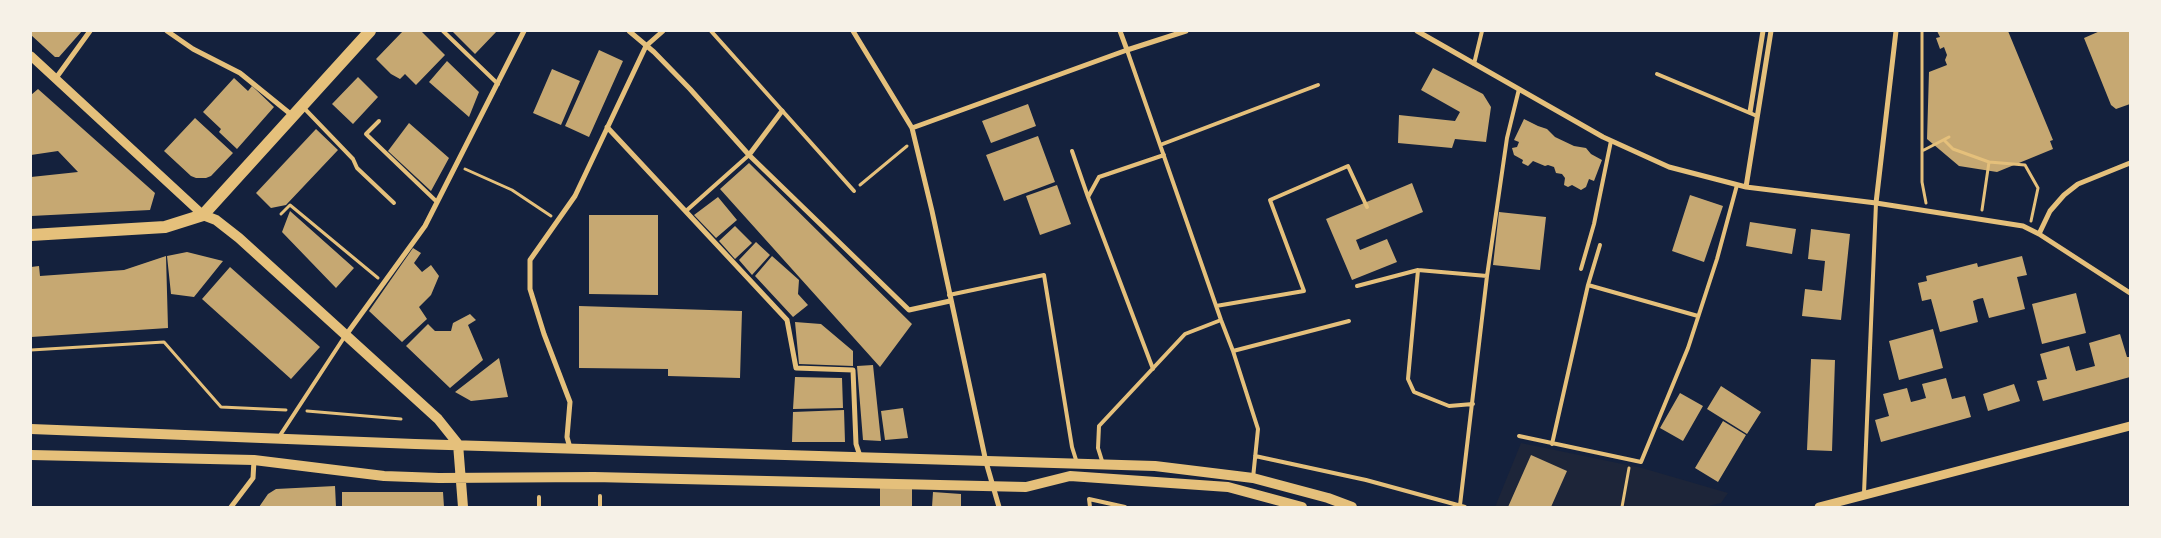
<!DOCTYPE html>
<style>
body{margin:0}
#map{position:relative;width:2161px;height:538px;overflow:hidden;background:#14213d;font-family:"Source Serif 4",serif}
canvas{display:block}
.frame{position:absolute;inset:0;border:32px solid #f6f1e7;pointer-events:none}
</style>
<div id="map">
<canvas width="2161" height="538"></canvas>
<div class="frame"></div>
</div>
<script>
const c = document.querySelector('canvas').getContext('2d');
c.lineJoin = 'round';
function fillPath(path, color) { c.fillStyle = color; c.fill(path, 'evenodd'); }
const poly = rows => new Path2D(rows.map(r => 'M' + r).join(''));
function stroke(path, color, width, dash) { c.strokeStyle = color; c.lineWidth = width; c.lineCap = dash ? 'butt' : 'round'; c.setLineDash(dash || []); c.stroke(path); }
const green = poly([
 [1521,443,1642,468,1728,493,1721,503,1704,507,1495,507]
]);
const building = poly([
 [31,31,82,31,59,57,55,57,31,35],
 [403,31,421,31,445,55,416,85,405,74,400,79,391,74,376,59],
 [452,31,497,31,475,54],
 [1937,31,2008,31,2053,140,2050,141,2053,149,1997,172,1959,166,1927,139,1929,72,1947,65,1945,60,1947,55,1944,47,1940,49,1936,38,1940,37],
 [2100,31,2130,31,2130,104,2116,109,2111,105,2084,38],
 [599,50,623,61,589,137,565,126],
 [447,61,479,92,469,117,429,82],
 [1433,68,1483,94,1491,107,1486,142,1455,139,1452,148,1398,143,1399,115,1455,121,1460,112,1421,90],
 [552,69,580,81,561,125,533,113],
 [358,77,378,97,353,124,332,104],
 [234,78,248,91,252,86,274,107,237,149,219,132,221,129,203,112],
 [38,89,155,193,150,210,31,216,31,177,78,172,58,151,31,155,31,95],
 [1028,104,1036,126,991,143,982,121],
 [195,118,233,153,211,176,206,178,196,178,191,176,164,151],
 [1524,119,1538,126,1547,129,1555,137,1574,146,1586,148,1591,154,1602,160,1594,181,1589,179,1586,187,1581,190,1572,185,1568,187,1564,185,1565,178,1562,174,1556,173,1554,167,1548,165,1545,166,1533,161,1528,166,1522,163,1523,160,1514,155,1512,148,1517,147,1519,142,1514,140],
 [409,123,449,158,431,191,388,151],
 [316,129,338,150,286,205,271,208,256,193],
 [1038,136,1055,182,1004,201,986,155],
 [749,163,912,324,880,367,720,189],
 [1412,183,1423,212,1356,240,1360,250,1387,239,1397,262,1352,280,1326,219],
 [1057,185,1071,224,1040,235,1026,196],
 [1690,195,1723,206,1704,262,1672,251],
 [718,197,737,220,716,238,694,215],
 [290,211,354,268,336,288,282,232],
 [1499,212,1546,217,1540,270,1493,265],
 [589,215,658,215,658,295,589,294],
 [1750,222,1796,229,1792,254,1746,246],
 [735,226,752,243,735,259,719,241],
 [1811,229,1850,234,1841,320,1802,316,1805,289,1822,291,1825,261,1808,259],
 [756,242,770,255,752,275,739,260],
 [413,248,421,253,414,263,422,272,431,265,439,276,431,295,419,307,427,319,402,342,369,311],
 [187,252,223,261,194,297,171,294,167,256],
 [166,256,168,328,31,337,31,267,39,266,40,276,124,270],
 [772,256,799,280,798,294,808,305,793,317,755,276],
 [2022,256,2027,275,2017,277,2025,309,1989,318,1983,298,1978,299,1973,301,1978,322,1940,332,1931,299,1922,301,1918,283,1927,281,1926,276,1977,263,1978,267],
 [230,267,320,347,291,379,202,299],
 [2076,293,2086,333,2042,344,2032,304],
 [579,306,742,311,740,378,668,376,668,369,579,368],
 [470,314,476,320,468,325,483,360,450,388,406,346,428,324,435,331,451,331,453,323],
 [795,322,821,324,853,351,853,366,799,364],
 [1933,329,1943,368,1899,380,1889,341],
 [2120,334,2127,357,2130,357,2130,377,2043,401,2037,381,2047,379,2040,354,2069,346,2076,371,2095,366,2089,343],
 [499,358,508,397,471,401,455,392],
 [1811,359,1835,360,1832,451,1807,450],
 [873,365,881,441,863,440,857,366],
 [795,377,842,378,843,408,793,409],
 [1946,378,1952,399,1965,396,1971,417,1881,442,1875,420,1889,416,1883,394,1907,388,1911,402,1919,400,1926,398,1922,384],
 [2014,384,2020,401,1988,411,1983,394],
 [1721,386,1761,412,1747,434,1707,409],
 [1680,393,1703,406,1683,441,1660,428],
 [903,408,908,438,885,440,881,411],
 [844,410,845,442,792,442,793,412],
 [1723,421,1746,435,1718,482,1695,468],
 [1531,455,1567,471,1551,507,1508,507],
 [335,486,336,507,259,507,268,494,276,489],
 [880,487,912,488,912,507,880,507],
 [342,492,443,492,444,507,342,507],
 [933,492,961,494,961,507,932,507]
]);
const path = poly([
 [1922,31,1922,182,1926,203],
 [1944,140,1953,149,1989,162,1982,210],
 [1922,151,1949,137],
 [1989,162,2025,165,2038,188,2031,221],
 [465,169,512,190,551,216],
 [860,185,907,146],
 [281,214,290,205,378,278],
 [31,350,164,342,221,407,286,410],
 [307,411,401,419],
 [1622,507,1629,468]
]);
const service = poly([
 [443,31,498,84],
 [711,31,854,191],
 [1127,50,1221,320,1233,351,1258,429,1253,478],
 [1474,64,1482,31],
 [1657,74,1757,116],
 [303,107,353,159,357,168,394,203],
 [379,121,366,134,437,202],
 [1160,145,1318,85],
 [1072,151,1088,197],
 [686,211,749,155],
 [1581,269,1594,224,1611,141],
 [1588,285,1600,245],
 [1357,286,1418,270],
 [949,295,1044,275,1072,447,1077,463],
 [1216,306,1304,291,1270,200,1348,166,1367,207],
 [1233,351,1349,321],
 [1153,369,1088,197,1099,177,1164,155],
 [1473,404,1449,406,1414,392,1408,379,1418,270,1487,276],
 [1519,436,1641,462,1688,348,1717,259,1737,185],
 [279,437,345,336],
 [1552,444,1588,285,1698,316],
 [1255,456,1366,480,1465,507],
 [1103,464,1098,448,1099,426,1185,334,1221,320],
 [1864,493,1876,203],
 [539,497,539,507],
 [1460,505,1487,276,1507,138,1519,89],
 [600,507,600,496],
 [1090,507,1089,499,1125,507]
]);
const minor = poly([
 [167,31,193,49,240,73,293,116],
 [629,31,654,52,690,89,749,155,909,310,950,301],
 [853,31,912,128,932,211,986,462,999,507],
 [1120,31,1127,50],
 [1417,31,1603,137,1669,167,1746,187,1876,203,2023,226,2039,234,2130,293],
 [56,78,90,31],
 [1750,112,1763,31],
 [607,127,787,320,796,368,853,370,856,444,860,456],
 [912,128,1127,50,1186,31],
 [749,155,782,111],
 [1746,187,1771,31],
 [1876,203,1896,31],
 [2039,234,2050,211,2064,195,2078,184,2130,163],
 [346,335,425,226,524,31],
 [570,448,567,437,570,402,544,334,530,289,530,260,575,196,646,46,663,31],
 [231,507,253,478,254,460]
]);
const tertiary = poly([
 [31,56,203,215],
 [1819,507,2130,426]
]);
const secondary = poly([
 [203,215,216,220,239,238,438,419,458,444,463,507],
 [31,429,415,444,1155,466,1253,478,1328,498,1352,507],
 [31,455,254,460,384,476,439,478,594,477,1026,487,1070,476,1228,487,1302,507]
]);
const primary = poly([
 [31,235,165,227,203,215,370,31]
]);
fillPath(green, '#1d2539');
fillPath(building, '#c6a872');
stroke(path, '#e5c07b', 3);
stroke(service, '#e5c07b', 4);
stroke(minor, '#e5c07b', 5);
stroke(tertiary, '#e5c07b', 9);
stroke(secondary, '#e5c07b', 10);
stroke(primary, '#e5c07b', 12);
</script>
